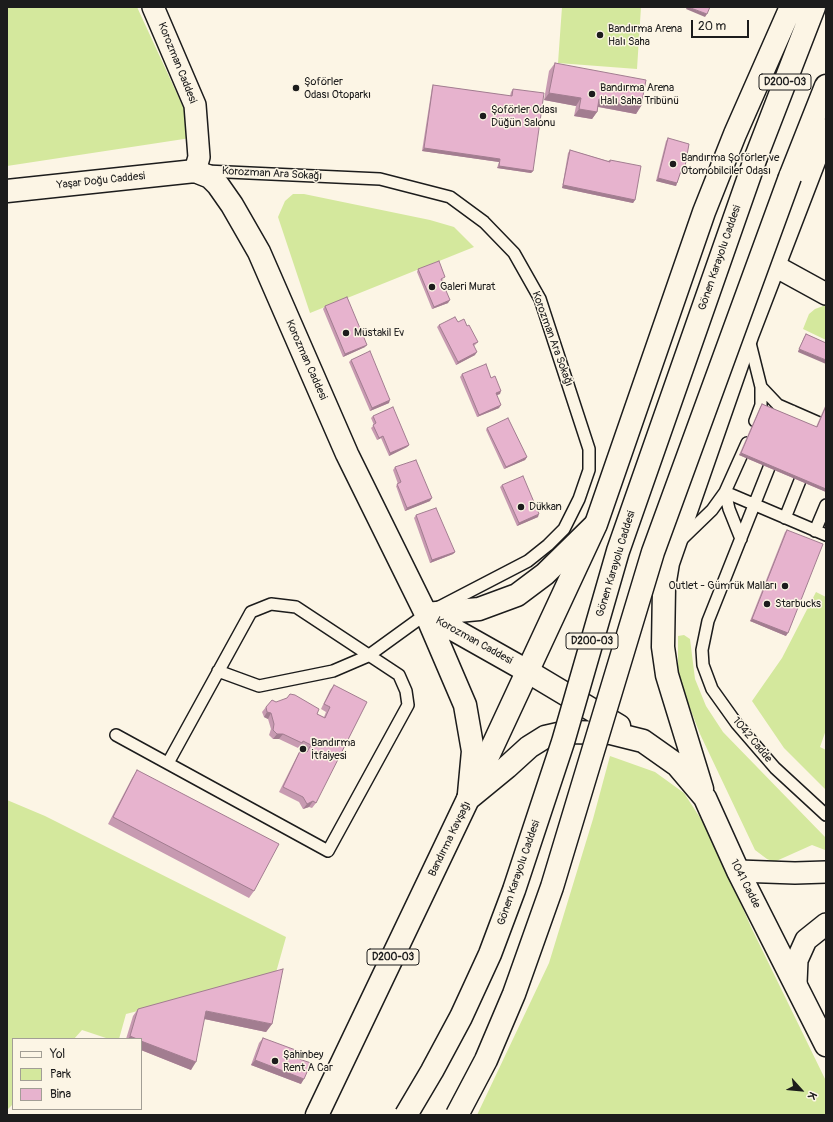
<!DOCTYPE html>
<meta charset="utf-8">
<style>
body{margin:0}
#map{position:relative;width:833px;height:1122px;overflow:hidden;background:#fcf5e5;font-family:Pangolin,sans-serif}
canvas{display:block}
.frame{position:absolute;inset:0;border:8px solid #1c1c1c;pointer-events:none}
.legend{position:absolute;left:12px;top:1038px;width:130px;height:72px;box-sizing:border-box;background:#fcf5e5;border:1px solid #a29e95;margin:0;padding:5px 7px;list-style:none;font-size:12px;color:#1c1c1c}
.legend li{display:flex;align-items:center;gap:8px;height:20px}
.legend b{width:20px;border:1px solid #a29e95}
.north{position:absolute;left:781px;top:1070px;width:40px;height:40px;-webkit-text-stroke:3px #fcf5e5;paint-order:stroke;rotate:117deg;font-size:11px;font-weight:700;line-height:16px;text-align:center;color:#1c1c1c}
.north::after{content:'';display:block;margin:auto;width:14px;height:18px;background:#1c1c1c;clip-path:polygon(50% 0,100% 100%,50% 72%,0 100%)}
.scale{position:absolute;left:691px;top:20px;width:58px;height:18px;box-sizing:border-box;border:2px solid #1c1c1c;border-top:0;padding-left:5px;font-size:12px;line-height:14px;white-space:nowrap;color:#1c1c1c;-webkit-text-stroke:3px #fcf5e5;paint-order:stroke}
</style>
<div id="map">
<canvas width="833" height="1122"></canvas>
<div class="frame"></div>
<ul class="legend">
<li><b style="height:5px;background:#fcf5e5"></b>Yol</li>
<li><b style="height:11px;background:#d4e89d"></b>Park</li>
<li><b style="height:11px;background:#e7b3ce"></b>Bina</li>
</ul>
<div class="north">K</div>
<div class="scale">20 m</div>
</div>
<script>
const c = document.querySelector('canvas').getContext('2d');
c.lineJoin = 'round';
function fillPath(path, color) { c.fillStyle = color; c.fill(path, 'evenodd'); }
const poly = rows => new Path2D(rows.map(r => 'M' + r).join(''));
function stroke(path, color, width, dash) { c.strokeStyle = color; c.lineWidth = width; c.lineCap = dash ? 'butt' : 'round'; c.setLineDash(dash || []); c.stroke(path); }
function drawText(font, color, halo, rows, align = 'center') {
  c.font = font + ' Pangolin,sans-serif'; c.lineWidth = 3; c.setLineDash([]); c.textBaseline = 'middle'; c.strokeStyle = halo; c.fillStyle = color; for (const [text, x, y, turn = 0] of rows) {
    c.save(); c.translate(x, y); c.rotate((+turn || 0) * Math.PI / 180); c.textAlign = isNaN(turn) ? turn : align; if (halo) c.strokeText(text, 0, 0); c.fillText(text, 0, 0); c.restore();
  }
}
const green = poly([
 [7,7,137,7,197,137,7,166],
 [562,7,641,7,637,69,558,63],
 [293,194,304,194,430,220,454,227,474,247,310,313,278,217,285,201],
 [826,305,826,340,803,329,809,314,815,309],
 [816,592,826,597,826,730,820,747,826,750,826,790,784,748,752,701,782,658],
 [684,635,690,639,695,679,706,706,723,732,826,838,825,850,812,845,774,862,767,859,755,850,700,734,678,677,678,636],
 [610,756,655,772,684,793,710,833,751,927,826,1081,826,1115,477,1115,549,963,593,819],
 [7,800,45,816,286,937,275,976,126,1014,119,1039,109,1039,82,1030,74,1039,13,1039,13,1104,7,1110]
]);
const service = poly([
 [206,171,380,179,450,197,484,222,514,253,540,299,589,449,589,470,579,499,564,529,548,545,528,561,426,614,368,656,333,671,259,686,218,671],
 [749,339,761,387,761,405,755,421],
 [761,387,778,405,826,426],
 [785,430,792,411],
 [774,455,708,621,702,650,703,665,712,689,737,724,775,768,826,815],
 [785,518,805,468],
 [815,531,826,505],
 [741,539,729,509,725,492,747,443],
 [681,540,712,510,725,492,826,535],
 [116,735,328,851,408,705,406,691,399,675,296,607,271,604,251,612,168,763]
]);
const minor = poly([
 [153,7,195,105,199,157,195,171],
 [775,266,826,294],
 [738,871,795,873,826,872],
 [796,983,797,960,806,940,826,924]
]);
const tertiary = poly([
 [7,191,195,171,210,177,218,185,232,205,259,252,347,454,426,614,465,705,473,751,469,794],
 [426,614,527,671,619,726],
 [426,614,479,609,517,595,545,574,595,525]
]);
const primary = poly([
 [702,789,667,675,663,647,664,587,668,563,677,537,748,333,826,130],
 [317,1115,468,799,507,767,529,747,545,737,567,732,611,733,643,741,677,765,705,798,738,871,826,1045]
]);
const trunk = poly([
 [756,157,814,7],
 [790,177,826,86],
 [468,799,596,524,704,212,735,134,791,7]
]);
const trunkBridge = poly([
 [406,1115,432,1071,461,1017,490,954,514,890,563,742,618,551,756,157],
 [457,1115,486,1060,514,994,552,887,653,552,790,177]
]);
const wall = poly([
 [555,63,641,106,636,114,598,107,597,112,592,119,574,116,576,106,544,100,549,71],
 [433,85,510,96,511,92,513,89,533,171,531,173,497,168,499,162,422,151,432,87],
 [668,138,684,172,683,174,680,173,677,183,676,186,656,181,666,141],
 [570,150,608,161,610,160,635,200,633,203,562,188,568,153],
 [418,269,444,280,442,281,448,303,432,309,417,272],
 [325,306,365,347,343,357,323,309],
 [458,322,467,326,478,342,474,346,475,355,456,365,437,327,439,325],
 [806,334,826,343,798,352,804,337],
 [351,360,389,403,370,411,349,362],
 [462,374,491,378,500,394,497,395,499,408,477,417,460,377],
 [762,404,816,427,826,404,826,492,739,455,760,407],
 [373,416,409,445,407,447,389,456,381,438,377,440,371,428,374,425,371,418],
 [487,428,527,457,525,460,504,469,486,430],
 [395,467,430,501,405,511,396,486,398,484,393,470],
 [502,485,538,517,517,526,500,487],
 [416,515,455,552,453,554,430,563,414,518],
 [787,530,786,636,750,621,785,532],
 [334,685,316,803,312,808,309,807,303,809,299,802,279,792,298,754,301,749,306,752,307,750,299,747,298,748,279,739,273,739,269,735,271,729,268,719,264,717,262,712,266,707,276,702,317,714,324,717,326,712,321,709,330,690],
 [137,770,254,891,249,898,108,824,132,778],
 [138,1009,272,1024,266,1032,204,1019,191,1070,141,1050,141,1039,126,1039,133,1016],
 [263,1038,299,1059,301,1084,251,1065,259,1043]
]);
const shadedWall = poly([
 [687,7,688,7,707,14,705,17,686,9],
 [549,93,581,98,576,106,544,100],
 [599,99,641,106,636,114,594,106],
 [579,109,597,112,592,119,574,116],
 [424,148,500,159,499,162,422,151],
 [499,166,533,171,531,173,497,168],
 [681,171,684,172,683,174,679,173],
 [658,178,677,183,676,186,656,181],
 [563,185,635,200,633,203,562,188],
 [450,300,448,303,432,309,434,307],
 [367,345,365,347,343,357,345,354],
 [799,349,826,360,826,364,798,352],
 [477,352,475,355,456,365,458,362],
 [501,391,500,394,494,396,496,393],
 [390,400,389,403,370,411,372,408],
 [501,405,499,408,477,417,479,415],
 [383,436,381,438,377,440,379,438],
 [409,445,407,447,389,456,390,453],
 [741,453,826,489,826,492,739,455],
 [527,457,525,460,504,469,506,467],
 [432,498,430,501,405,511,407,508],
 [539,514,538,517,517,526,519,523],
 [455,552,453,554,430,563,432,560],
 [752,619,788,633,786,636,750,621],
 [267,712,271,713,268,719,264,717],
 [277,734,283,734,279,739,273,739],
 [313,801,309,807,303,809,307,804],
 [206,1011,272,1024,266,1032,200,1018],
 [130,1036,137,1039,128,1039],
 [141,1041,196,1062,191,1070,141,1050],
 [255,1060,304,1079,301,1084,251,1065]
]);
const building = poly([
 [688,7,710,7,707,14,688,7],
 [555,63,646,80,641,106,599,99,597,112,579,109,581,98,549,93,555,63],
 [433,85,512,96,513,89,544,93,533,171,499,166,500,159,424,148,433,85],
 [668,138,689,144,684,172,681,171,677,183,658,178,668,138],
 [570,150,610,162,610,160,641,166,635,200,563,185,570,150],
 [439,261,445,277,441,279,450,300,434,307,418,269,439,261],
 [347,297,367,345,345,354,325,306,347,297],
 [455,317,458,322,464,319,467,326,469,325,478,342,473,344,477,352,458,362,439,325,455,317],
 [806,334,826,343,826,360,799,349,806,334],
 [370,351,390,400,372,408,351,360,370,351],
 [486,364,491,378,495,376,501,391,496,393,501,405,479,415,462,374,486,364],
 [762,404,817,427,826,406,826,489,741,453,762,404],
 [393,407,409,445,390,453,383,436,379,438,373,425,376,423,373,416,393,407],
 [508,418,527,457,506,467,487,428,508,418],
 [416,460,432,498,407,508,397,484,401,482,395,467,416,460],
 [523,476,539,514,519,523,502,485,523,476],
 [436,508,455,552,432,560,416,515,436,508],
 [787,530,823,544,788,633,752,619,787,530],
 [334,685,367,702,316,803,313,801,307,804,303,797,283,787,301,749,307,752,311,745,303,741,302,743,283,734,277,734,273,730,274,724,271,713,267,712,266,707,272,700,276,702,287,698,290,694,295,695,319,709,317,714,325,718,330,707,324,704,334,685],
 [137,770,279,844,254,891,113,817,137,770],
 [283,969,272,1024,206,1011,196,1062,141,1041,141,1039,137,1039,130,1036,138,1009,283,969],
 [263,1038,301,1052,299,1059,311,1063,304,1079,255,1060,263,1038]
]);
const markers = [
 [600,35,4,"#1c1c1c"],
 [296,88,4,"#1c1c1c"],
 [592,94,4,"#1c1c1c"],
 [483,116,4,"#1c1c1c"],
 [673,164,4,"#1c1c1c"],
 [432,287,4,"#1c1c1c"],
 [346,333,4,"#1c1c1c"],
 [521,507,4,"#1c1c1c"],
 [785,586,4,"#1c1c1c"],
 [767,604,4,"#1c1c1c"],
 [303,749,4,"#1c1c1c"],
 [275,1061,4,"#1c1c1c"]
];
const shields = [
 [785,82,52],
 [592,641,52],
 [393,957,52]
];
const shieldNames = [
 ["D200-03",785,82],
 ["D200-03",592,641],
 ["D200-03",393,957]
];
const poiNames = [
 ["Bandırma Arena",608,29],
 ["Halı Saha",608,42],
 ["Şoförler",304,82],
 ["Odası Otoparkı",304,95],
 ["Bandırma Arena",600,88],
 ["Halı Saha Tribünü",600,101],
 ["Şoförler Odası",491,110],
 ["Düğün Salonu",491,123],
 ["Bandırma Şoförler ve",681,158],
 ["Otomobilciler Odası",681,171],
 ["Galeri Murat",440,287],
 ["Müstakil Ev",354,333],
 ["Dükkan",529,507],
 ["Outlet - Gümrük Malları",777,586,"right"],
 ["Starbucks",775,604],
 ["Bandırma",311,743],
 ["İtfaiyesi",311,756],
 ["Şahinbey",283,1055],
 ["Rent A Car",283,1068]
];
const streetNames = [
 ["Korozman Caddesi",177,63,68],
 ["Korozman Ara Sokağı",272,174,3],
 ["Yaşar Doğu Caddesi",101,181,-6],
 ["Gönen Karayolu Caddesi",720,258,-71],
 ["Korozman Ara Sokağı",552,339,70],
 ["Korozman Caddesi",306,360,66],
 ["Gönen Karayolu Caddesi",616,564,-73],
 ["Korozman Caddesi",474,641,29],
 ["1042 Cadde",752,740,50],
 ["Bandırma Kavşağı",450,839,-64],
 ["Gönen Karayolu Caddesi",519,873,-71],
 ["1041 Cadde",745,884,63]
];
fillPath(green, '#d4e89d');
stroke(service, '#1c1c1c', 14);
stroke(minor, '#1c1c1c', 24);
stroke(tertiary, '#1c1c1c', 25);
stroke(primary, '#1c1c1c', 25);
stroke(trunk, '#1c1c1c', 25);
stroke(service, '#fcf5e5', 11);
stroke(minor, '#fcf5e5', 21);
stroke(tertiary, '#fcf5e5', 22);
stroke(primary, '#fcf5e5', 22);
stroke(trunk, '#fcf5e5', 22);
stroke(trunkBridge, '#1c1c1c', 25, []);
stroke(trunkBridge, '#fcf5e5', 22);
fillPath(wall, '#c79ab1');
fillPath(shadedWall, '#a27d90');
fillPath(building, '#e7b3ce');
stroke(building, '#a27d90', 1);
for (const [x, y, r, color] of markers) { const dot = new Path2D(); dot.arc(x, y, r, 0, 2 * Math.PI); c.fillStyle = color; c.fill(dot); stroke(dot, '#fcf5e5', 1.5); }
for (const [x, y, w] of shields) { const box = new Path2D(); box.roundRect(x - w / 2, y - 8, w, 16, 3); c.fillStyle = '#fcf5e5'; c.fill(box); stroke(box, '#1c1c1c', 1); }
drawText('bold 10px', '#1c1c1c', null, shieldNames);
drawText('11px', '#1c1c1c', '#fcf5e5', poiNames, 'left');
drawText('11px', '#1c1c1c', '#fcf5e5', streetNames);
</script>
